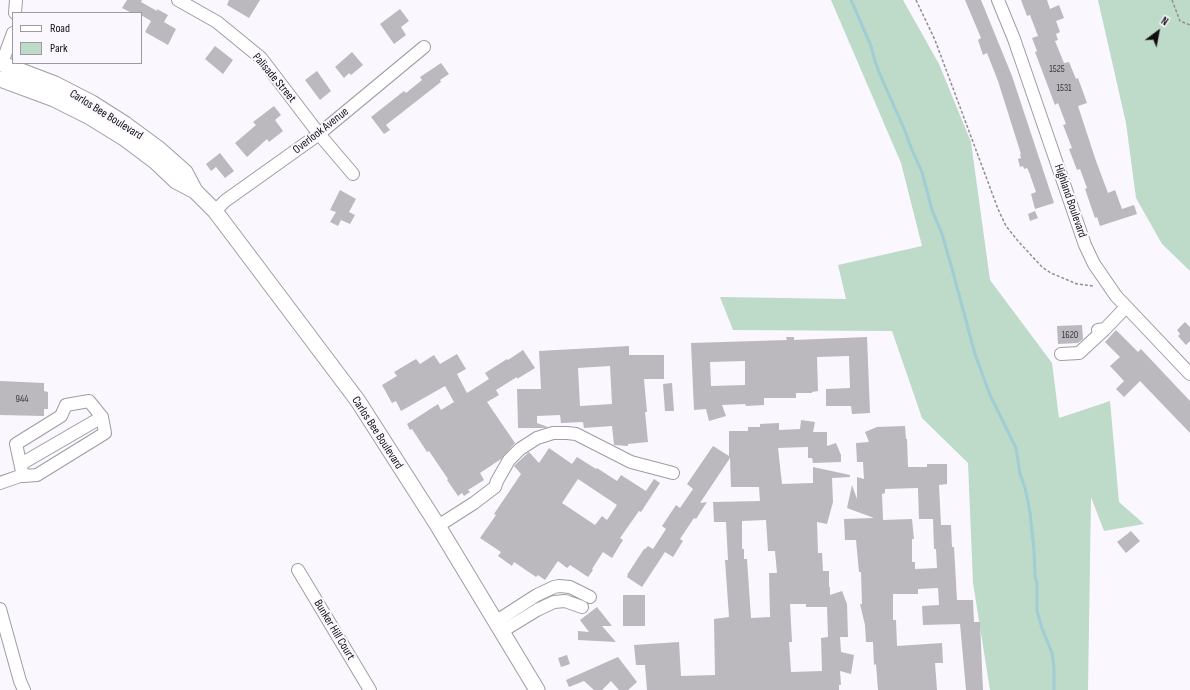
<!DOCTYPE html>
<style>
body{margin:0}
#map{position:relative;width:1190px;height:690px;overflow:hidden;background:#fbf7fe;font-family:"Sofia Sans Condensed",sans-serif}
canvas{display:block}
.legend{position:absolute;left:12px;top:12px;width:130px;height:52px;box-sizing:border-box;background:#fbf7fe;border:1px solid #9d9a9f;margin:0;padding:5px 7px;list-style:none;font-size:12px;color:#100e11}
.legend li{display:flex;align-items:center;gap:8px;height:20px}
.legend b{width:20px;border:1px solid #9d9a9f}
.north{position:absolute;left:1138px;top:12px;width:40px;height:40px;-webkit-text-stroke:3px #fbf7fe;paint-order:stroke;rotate:32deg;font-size:11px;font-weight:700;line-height:16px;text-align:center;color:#100e11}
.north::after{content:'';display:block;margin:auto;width:14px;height:18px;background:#100e11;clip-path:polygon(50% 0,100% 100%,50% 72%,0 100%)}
</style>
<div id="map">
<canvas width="1190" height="690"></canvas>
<ul class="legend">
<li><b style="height:5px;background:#fff"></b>Road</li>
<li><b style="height:11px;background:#bedac8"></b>Park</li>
</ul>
<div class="north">N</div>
</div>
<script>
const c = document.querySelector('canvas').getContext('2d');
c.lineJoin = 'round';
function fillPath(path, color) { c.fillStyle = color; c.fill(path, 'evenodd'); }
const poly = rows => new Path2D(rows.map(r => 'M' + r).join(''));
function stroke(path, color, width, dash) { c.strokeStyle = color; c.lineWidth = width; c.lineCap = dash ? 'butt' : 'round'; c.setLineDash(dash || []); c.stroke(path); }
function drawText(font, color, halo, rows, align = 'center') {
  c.font = font + ' "Sofia Sans Condensed",sans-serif'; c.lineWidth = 4; c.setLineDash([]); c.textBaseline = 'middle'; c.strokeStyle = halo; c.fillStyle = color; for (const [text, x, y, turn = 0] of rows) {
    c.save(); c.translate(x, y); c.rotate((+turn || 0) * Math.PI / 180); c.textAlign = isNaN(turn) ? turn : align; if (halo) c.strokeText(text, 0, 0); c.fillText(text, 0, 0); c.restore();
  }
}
const green = poly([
 [831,0,903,0,939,64,971,142,990,280,1052,363,1059,418,1110,401,1119,502,1144,524,1104,531,1091,497,1088,690,990,690,973,583,968,463,922,418,892,331,733,330,720,297,846,299,838,265,922,246,901,163],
 [1098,0,1190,0,1190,271,1162,244,1136,198,1126,123]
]);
const stream = poly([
 [851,0,871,46,875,61,879,72,905,131,912,150,922,172,932,210,942,234,951,265,975,354,990,395,1016,448,1020,474,1025,488,1030,512,1034,550,1035,576,1037,583,1037,611,1042,628,1052,653,1054,667,1054,690]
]);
const building = poly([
 [127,0,142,0,141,2,157,11,157,9,168,15,164,22,176,29,168,45,145,32,151,21,141,15,141,13,132,13,122,8],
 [229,0,260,0,249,18,227,5],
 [965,0,981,0,1012,76,1054,203,1035,209,1031,194,1036,192,1029,172,1027,168,1024,169,1023,166,1020,167,1018,159,1021,158,1020,154,1021,154,998,81,987,53,983,55,978,40,981,38],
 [1021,0,1047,0,1050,9,1059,5,1064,18,1056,21,1060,32,1056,34,1058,40,1055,41,1064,63,1069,62,1076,79,1078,78,1087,103,1078,106,1096,161,1108,193,1115,190,1122,209,1134,205,1137,214,1100,226,1097,217,1095,218,1085,189,1087,188,1080,169,1077,170,1069,149,1072,148,1063,125,1066,124,1058,103,1055,105,1035,52,1037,51,1032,38,1038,36,1030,15,1027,16],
 [400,9,409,21,401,27,406,35,394,44,380,24],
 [215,46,233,60,223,74,205,59],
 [352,52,363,65,351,75,349,73,344,78,335,67],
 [441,63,449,74,440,80,441,82,386,125,390,130,384,134,371,117,404,91,406,93,422,80,420,77],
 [317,71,331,91,320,100,305,80],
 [274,106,281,115,275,120,283,131,269,142,267,139,247,157,235,143,256,125,253,122],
 [220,153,234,171,225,178,216,167,211,171,206,164],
 [340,190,356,199,349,212,355,215,350,224,341,220,338,226,330,222,336,212,330,210],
 [1035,211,1038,218,1030,221,1028,214],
 [1185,322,1190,327,1190,341,1186,345,1178,336,1180,334,1177,330],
 [1082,325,1083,339,1078,343,1058,344,1057,326],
 [1116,330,1138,352,1141,349,1190,401,1190,433,1140,381,1124,397,1116,389,1124,381,1110,366,1120,357,1105,342],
 [786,337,794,337,794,340,867,337,870,413,852,414,851,406,826,406,826,389,850,388,849,356,817,357,818,391,812,392,812,393,796,393,796,398,764,398,764,405,746,406,745,404,722,405,726,416,709,421,706,409,694,410,691,343,787,340],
 [745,361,745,385,711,386,710,362],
 [629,346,629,355,664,355,664,379,644,379,647,412,645,412,648,442,628,444,628,446,614,445,612,426,584,428,583,422,561,423,560,415,537,416,537,423,548,427,545,428,518,428,517,389,541,389,539,351],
 [610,366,612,404,580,406,578,368],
 [523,350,535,368,517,379,517,377,496,390,499,395,487,402,515,443,501,459,480,473,484,480,468,490,470,492,464,496,462,493,458,496,447,480,448,479,429,451,427,452,412,429,410,430,407,424,438,404,441,410,454,402,445,386,401,411,396,401,392,403,382,385,397,376,394,372,416,359,420,364,434,355,440,364,457,354,466,369,457,374,467,393,489,379,485,373,507,359,508,360],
 [0,381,44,383,44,391,48,392,48,409,44,409,44,416,0,415],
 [672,383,674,411,665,411,663,384],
 [801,420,815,422,813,432,827,432,827,446,836,443,841,455,841,462,813,463,812,458,808,458,808,447,778,448,782,484,813,483,813,467,850,475,850,477,832,478,833,502,827,524,817,522,818,553,822,553,823,571,829,571,829,587,830,587,830,595,842,591,847,604,848,637,840,637,841,652,854,655,851,674,840,671,841,685,839,685,839,690,647,690,645,665,636,665,634,645,679,642,681,676,715,675,714,619,729,617,725,560,728,560,726,522,714,522,713,502,760,501,759,487,731,487,730,458,700,503,707,502,696,519,694,518,680,539,683,541,673,557,665,552,642,587,627,577,628,575,627,575,644,549,645,549,648,546,653,549,666,529,662,526,676,505,680,508,693,489,687,484,713,446,729,456,729,431,748,431,748,427,760,427,760,424,779,423,779,430,800,429],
 [766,520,768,551,775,551,777,573,769,573,770,617,751,618,747,559,744,559,744,549,742,549,742,521],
 [790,604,806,604,806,607,827,607,828,637,821,638,822,671,791,672,789,642,792,642],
 [905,426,906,439,907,439,908,467,927,467,927,464,947,464,947,484,939,485,941,525,951,525,952,547,954,547,957,600,973,600,974,622,980,622,983,690,966,690,960,624,923,625,922,606,939,605,938,588,918,589,918,594,893,594,893,620,896,620,897,646,942,643,943,663,935,663,937,690,878,690,876,664,874,665,873,642,866,642,865,625,860,604,862,604,861,572,859,572,856,540,845,540,844,519,874,518,847,508,852,485,857,499,857,477,864,479,863,462,857,462,856,443,869,442,865,432,877,427],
 [918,488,919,519,933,519,934,549,936,549,937,568,915,569,915,562,912,562,912,539,914,539,912,519,883,520,882,494,885,493,885,489],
 [549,448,572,464,577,457,596,469,597,468,617,481,621,475,646,491,654,479,660,483,641,512,639,511,620,538,623,540,612,558,603,552,592,569,593,570,588,577,570,565,567,568,558,561,545,580,538,575,536,577,514,562,512,566,498,556,501,552,480,538,496,515,494,514,521,474,514,466,515,465,529,452,539,463],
 [578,479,617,505,607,520,602,516,595,525,562,503],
 [1131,531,1140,541,1126,553,1117,542],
 [623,595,645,595,645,626,623,626],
 [597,607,612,626,602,626,616,642,578,640,578,631,589,632,580,620],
 [567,655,570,664,561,667,558,658],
 [618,657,637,682,628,690,619,690,611,681,602,690,594,690,584,681,569,687,566,680]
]);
const path = poly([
 [916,0,935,40,998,209,1006,226,1018,241,1042,267,1051,273,1077,284,1093,286],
 [1172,0,1180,21,1190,25]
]);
const minor = poly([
 [178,0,217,22,261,58,319,134,353,174],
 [998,0,1014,39,1085,245,1094,264,1116,296,1190,374],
 [15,13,16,0],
 [2,63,13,33],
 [215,211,225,201,319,134,424,47],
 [1098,330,1105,329,1126,307],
 [1061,354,1079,353,1105,329],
 [21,464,102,417],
 [0,483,20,476,23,476,37,475,105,433,102,417,89,401,66,405,61,416,16,444,23,476],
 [438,526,474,503,495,487,497,481,509,460,520,449,537,438,553,433,567,433,576,434,631,462,673,473],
 [298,570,370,690],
 [0,609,20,681,24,690],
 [495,622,537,595,554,587,559,586,570,587,590,597],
 [501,632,537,610,554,602,565,601,582,607]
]);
const major = poly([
 [0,63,55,84,92,103,125,124,159,149,185,172,195,191,215,211,358,401,438,526,537,690],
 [0,79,54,99,90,117,124,138,156,162,176,181,195,191]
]);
const numberNames = [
 ["1525",1057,69],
 ["1531",1064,88],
 ["1620",1070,335],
 ["944",22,399]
];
const streetNames = [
 ["Palisade Street",274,78,50],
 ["Carlos Bee Boulevard",106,115,32],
 ["Overlook Avenue",321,131,-38],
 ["Highland Boulevard",1070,201,71],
 ["Carlos Bee Boulevard",377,433,57],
 ["Bunker Hill Court",334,630,59]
];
fillPath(green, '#bedac8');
stroke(stream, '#a1cdd4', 3);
fillPath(building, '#bbb8be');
stroke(minor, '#9f9ca2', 14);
stroke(major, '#9f9ca2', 17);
stroke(path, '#908d93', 1.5, [3, 2]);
stroke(minor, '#fff', 12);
stroke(major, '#fff', 15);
drawText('10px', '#3b383c', null, numberNames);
drawText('12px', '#100e11', '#fbf7fe', streetNames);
</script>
